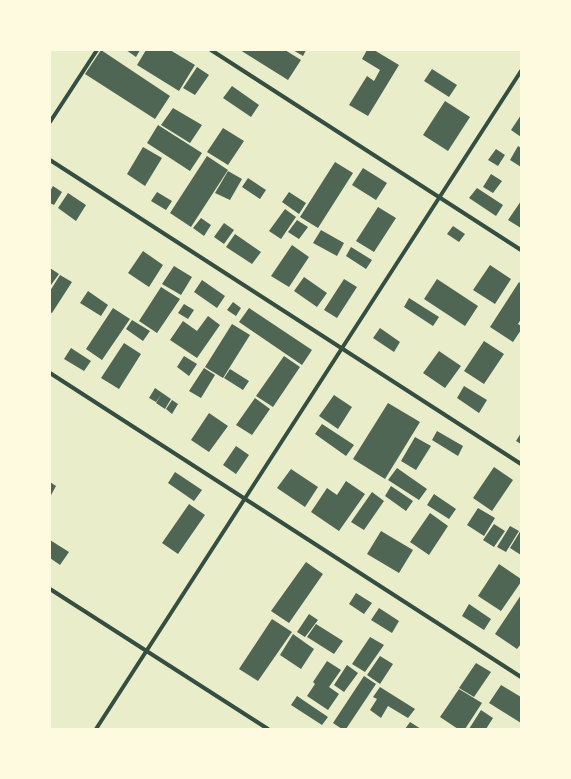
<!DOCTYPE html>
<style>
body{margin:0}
#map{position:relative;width:571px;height:779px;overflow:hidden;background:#e9edc9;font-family:"Exo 2",sans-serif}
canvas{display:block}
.frame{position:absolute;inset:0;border:51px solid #fefae0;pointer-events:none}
</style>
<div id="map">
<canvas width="571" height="779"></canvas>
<div class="frame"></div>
</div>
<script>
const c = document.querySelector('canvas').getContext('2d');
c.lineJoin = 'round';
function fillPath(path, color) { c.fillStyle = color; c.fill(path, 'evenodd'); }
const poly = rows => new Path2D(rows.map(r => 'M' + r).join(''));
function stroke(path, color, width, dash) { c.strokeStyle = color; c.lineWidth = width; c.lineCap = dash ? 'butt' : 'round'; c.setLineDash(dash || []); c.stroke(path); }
const building = poly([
 [101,50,170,96,155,119,85,74],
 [126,50,140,50,136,57],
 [146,50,170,50,195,65,179,91,137,65],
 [240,50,285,50,301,60,288,80],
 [293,50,306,50,303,56],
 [367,50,374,50,399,65,368,116,349,105,367,76,374,81,380,70,362,59],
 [197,67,209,75,195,95,183,88],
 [432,69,457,85,449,97,424,81],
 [232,86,259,105,251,117,223,98],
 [445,101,470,117,448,151,423,135],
 [173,108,202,125,190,143,161,125],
 [521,115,521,137,511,130],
 [158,125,202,153,190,171,147,143],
 [223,128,244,141,228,165,207,152],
 [518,146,521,148,521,167,510,160],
 [143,147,162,158,145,186,127,174],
 [496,149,505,155,498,166,488,160],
 [207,156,228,170,191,227,170,213],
 [335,162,353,173,318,228,300,217],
 [363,168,387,183,376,200,352,185],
 [228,171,242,179,230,200,215,193],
 [491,174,502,181,493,193,483,187],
 [248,178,266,190,260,199,242,187],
 [53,186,62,192,54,205,50,203,50,191],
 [477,188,503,205,496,216,469,198],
 [157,192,172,201,166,210,151,201],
 [289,192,306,203,299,214,282,202],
 [68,193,86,205,76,221,58,208],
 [521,201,521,228,508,220],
 [378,207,396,218,374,252,356,241],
 [285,209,296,217,281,239,269,231],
 [201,218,211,225,204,236,193,228],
 [297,220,308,227,299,239,288,232],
 [224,223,234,230,224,244,214,237],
 [453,226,465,234,459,242,447,234],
 [321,230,344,243,337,256,313,243],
 [235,234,261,252,252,264,226,247],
 [292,245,309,257,289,287,271,276],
 [351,247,372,260,366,269,346,256],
 [143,251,163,265,149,287,128,273],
 [490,265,511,279,495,304,473,290],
 [174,266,192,277,181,295,162,284],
 [50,268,59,274,51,285,50,284],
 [60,275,72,282,52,313,50,312,50,291],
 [304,277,327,293,317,307,294,291],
 [344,279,357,287,337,318,324,310],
 [437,279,478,306,465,326,424,299],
 [202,280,225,296,217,308,194,292],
 [519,282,521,284,521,319,518,324,521,326,521,330,513,342,490,327],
 [161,287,180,299,157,333,139,321],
 [88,291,108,305,101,316,80,303],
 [409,298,439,317,433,326,404,307],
 [233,302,241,308,236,316,227,310],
 [184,304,194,310,188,319,178,313],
 [113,308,130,319,102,360,86,349],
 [249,308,312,350,302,365,239,322],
 [208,316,220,325,197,358,170,340,183,321,197,331],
 [132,320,150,331,143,341,126,329],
 [232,324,250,335,223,378,205,367],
 [380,328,400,342,394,352,373,338],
 [484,341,504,354,484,384,464,371],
 [124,343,141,354,119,389,101,378],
 [71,348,91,361,84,371,64,359],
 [439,351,461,366,445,388,423,373],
 [184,356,197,364,189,376,177,367],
 [284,356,300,367,273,407,256,396],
 [204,368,215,375,201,398,189,391],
 [230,369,249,381,243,390,224,378],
 [464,386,487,400,479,413,457,398],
 [155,388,171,399,165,409,156,403,161,395,156,402,149,398],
 [334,395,352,407,338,429,319,416],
 [255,398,270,409,252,435,236,425],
 [172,400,178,404,172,414,166,409],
 [388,403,420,422,385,479,353,459],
 [209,413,228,426,209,452,191,440],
 [322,424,354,445,346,456,315,434],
 [437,431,463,446,458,456,432,440],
 [521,433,521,444,516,441],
 [415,437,431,446,416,470,401,461],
 [236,446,249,455,236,474,223,465],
 [494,467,513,480,492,511,473,498],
 [397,468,427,489,419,500,388,480],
 [291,469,318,487,305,507,277,488],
 [175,472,202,490,194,501,168,483],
 [346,481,365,494,339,531,311,512,327,488,337,495],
 [50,482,56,486,50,497],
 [391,486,413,501,406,511,385,496],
 [372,492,384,501,364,530,351,522],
 [434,494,456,509,449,519,427,505],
 [189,504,205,515,178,554,162,543],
 [478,508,495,518,484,536,467,525],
 [430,513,448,526,429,555,410,542],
 [494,524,505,531,494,547,483,540],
 [510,526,519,531,506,552,497,547],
 [521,530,521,555,510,548],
 [381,531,413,550,399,573,367,554],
 [50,540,69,552,60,565,50,558],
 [306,562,323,574,289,623,271,611],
 [499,564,521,579,521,582,501,611,478,596],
 [356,593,372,603,364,614,349,604],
 [521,595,521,644,517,649,495,634],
 [469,604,491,619,484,630,462,616],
 [379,608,399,621,392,633,371,620],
 [309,614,318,620,305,637,297,632],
 [272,619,292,632,258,681,239,669],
 [316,624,343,641,334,654,307,637],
 [293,634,314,649,301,669,280,655],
 [370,637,384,645,365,672,352,664],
 [380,656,393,664,380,684,367,675],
 [327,661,341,670,329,687,339,694,328,710,307,696,315,684,313,682],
 [476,663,491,672,474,697,459,688],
 [347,665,358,673,344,692,334,685],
 [364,676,376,684,346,729,342,729,333,723],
 [501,685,521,697,521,723,489,703],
 [380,687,415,709,408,718,388,706,381,718,370,710,377,699,373,697],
 [459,689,482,703,465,729,458,729,440,717],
 [297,696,328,717,322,725,291,705],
 [481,710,493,718,486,729,469,729],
 [410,722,421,729,405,729]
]);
const minor = poly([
 [211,50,521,250],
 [50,122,97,50],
 [50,160,521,464],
 [50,373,521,677],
 [50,589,268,729],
 [96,729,521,71]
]);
fillPath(building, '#4f6655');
stroke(minor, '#344e41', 4);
</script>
